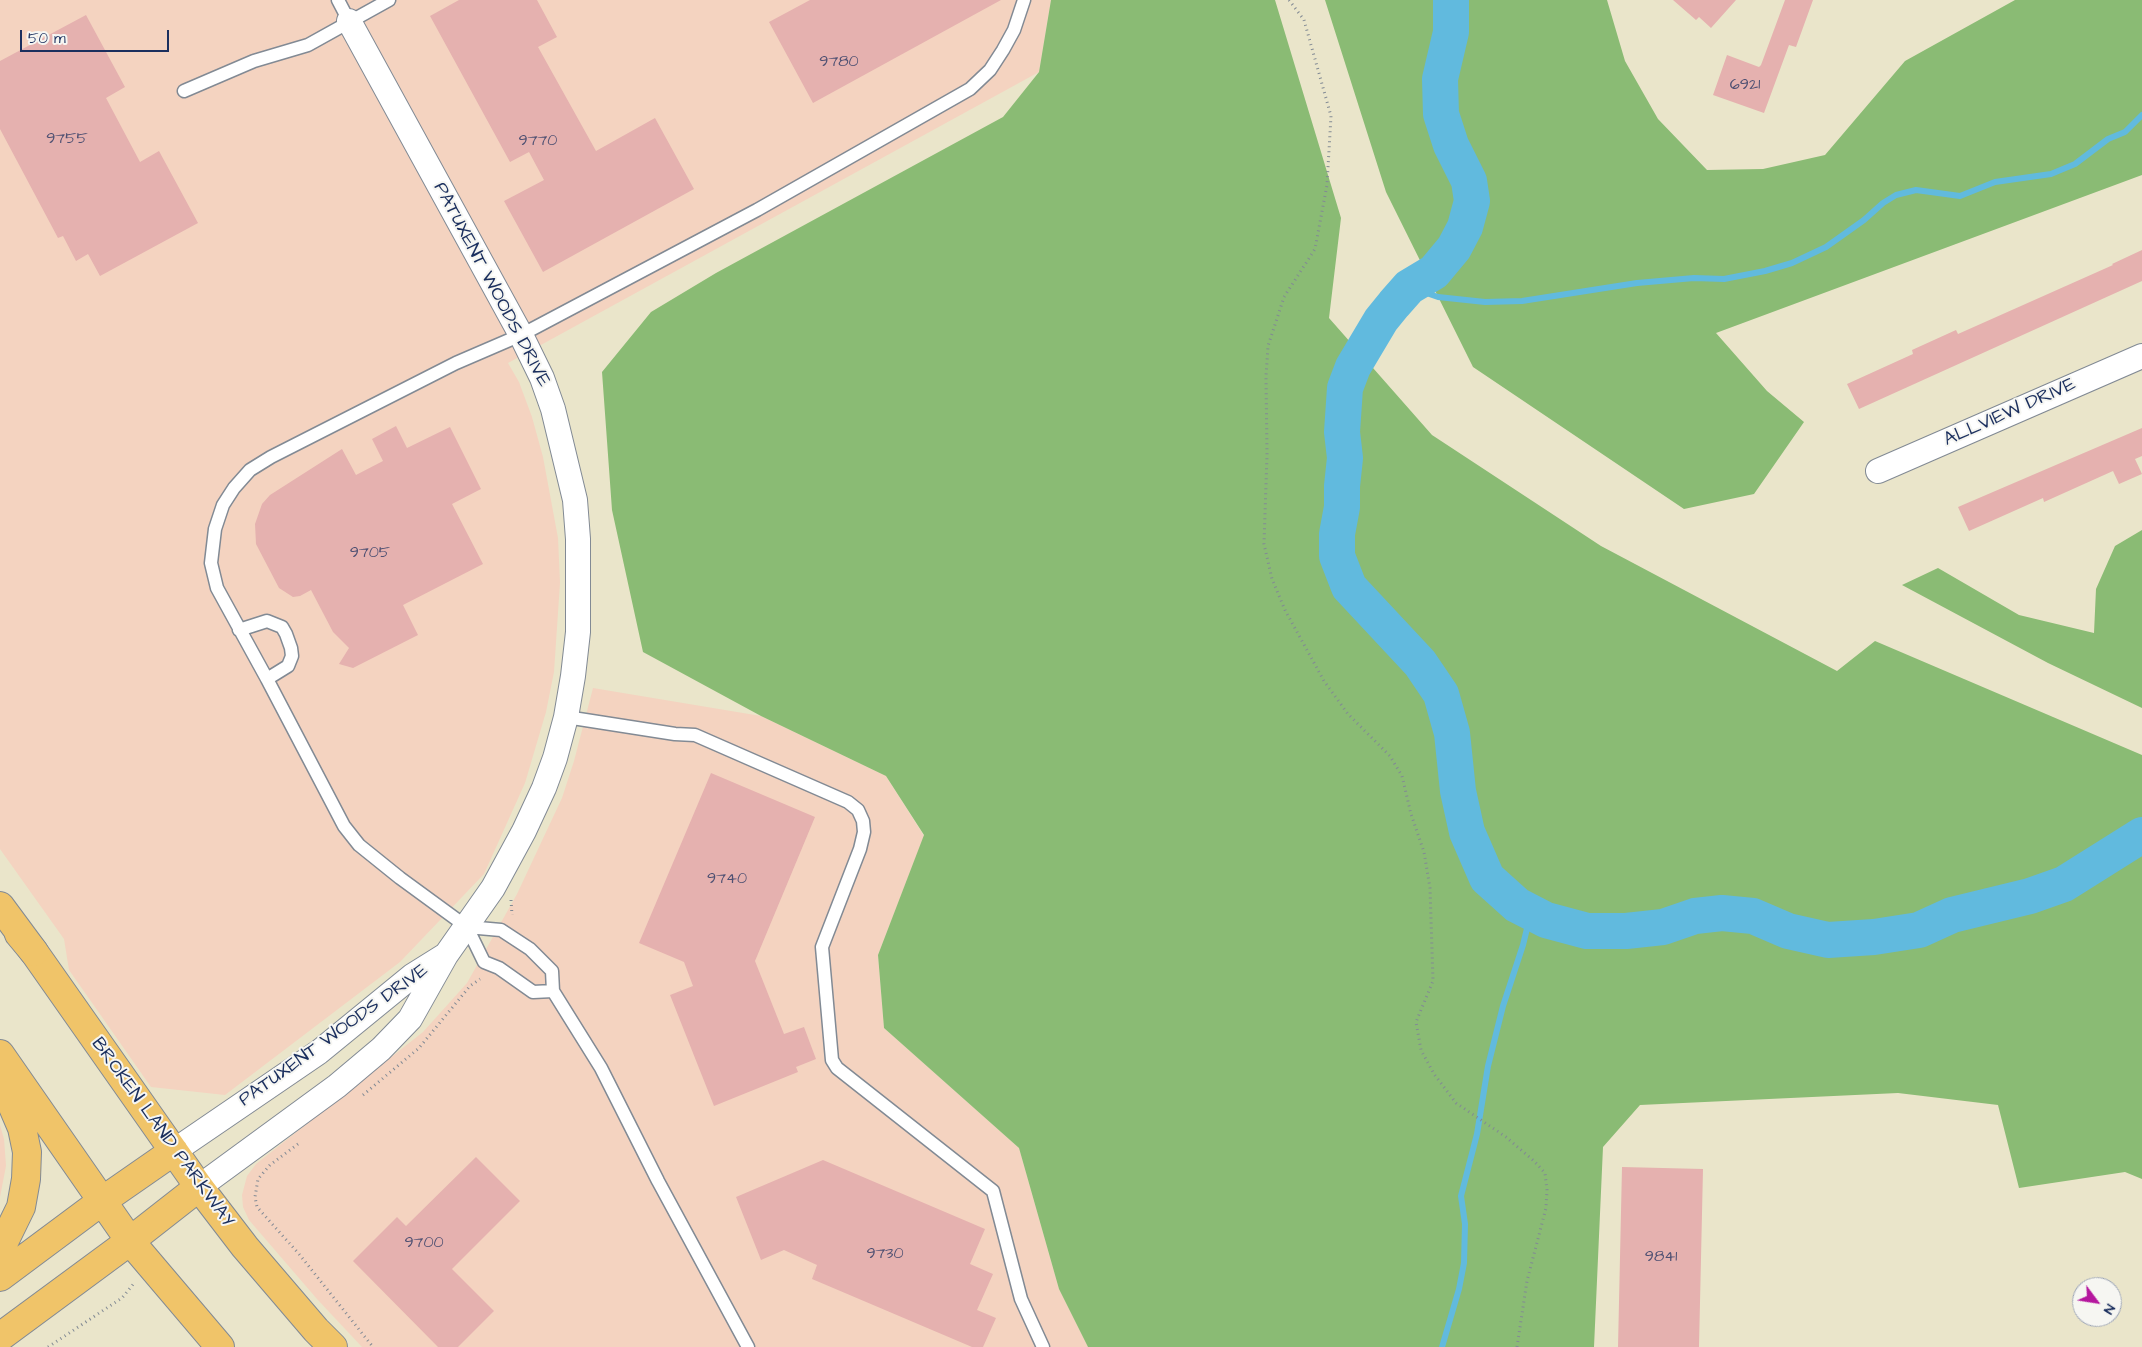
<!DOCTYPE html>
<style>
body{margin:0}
#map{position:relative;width:2142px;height:1347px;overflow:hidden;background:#eae5ca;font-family:"Architects Daughter",sans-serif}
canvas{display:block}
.north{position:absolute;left:2072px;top:1277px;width:50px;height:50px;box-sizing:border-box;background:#f6f6f2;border:1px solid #9ea6b7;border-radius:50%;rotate:121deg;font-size:14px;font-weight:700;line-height:20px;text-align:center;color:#1b2f5e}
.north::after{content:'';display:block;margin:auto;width:18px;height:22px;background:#b5179e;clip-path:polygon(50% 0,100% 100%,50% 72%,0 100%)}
.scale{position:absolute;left:20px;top:30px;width:149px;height:22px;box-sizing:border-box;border:2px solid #1b2f5e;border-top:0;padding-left:6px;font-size:15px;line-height:18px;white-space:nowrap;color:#1b2f5e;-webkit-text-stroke:4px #f6f6f2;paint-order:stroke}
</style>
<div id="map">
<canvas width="2142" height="1347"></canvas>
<div class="north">N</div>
<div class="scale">50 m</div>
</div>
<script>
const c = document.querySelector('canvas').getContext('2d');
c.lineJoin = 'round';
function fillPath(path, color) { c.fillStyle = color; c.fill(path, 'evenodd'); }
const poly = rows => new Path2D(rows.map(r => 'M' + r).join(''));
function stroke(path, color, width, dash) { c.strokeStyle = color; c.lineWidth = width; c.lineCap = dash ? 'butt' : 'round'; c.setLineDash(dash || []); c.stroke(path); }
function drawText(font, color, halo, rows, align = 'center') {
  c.font = font + ' "Architects Daughter",sans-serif'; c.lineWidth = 4; c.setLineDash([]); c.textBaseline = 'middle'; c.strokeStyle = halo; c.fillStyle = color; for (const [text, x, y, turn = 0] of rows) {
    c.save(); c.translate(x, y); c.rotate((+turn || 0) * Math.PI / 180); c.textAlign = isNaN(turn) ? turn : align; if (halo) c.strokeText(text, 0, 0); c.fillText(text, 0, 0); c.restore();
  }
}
const built = poly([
 [0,0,1051,0,1039,72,508,363,519,382,532,417,543,457,558,538,560,583,554,672,546,712,525,783,484,874,400,962,225,1095,151,1087,69,970,64,939,0,849],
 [593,688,761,716,886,776,924,836,878,955,884,1028,1019,1148,1059,1289,1088,1347,362,1347,317,1299,249,1220,243,1207,242,1195,247,1176,256,1164,423,1032,467,983,517,894,562,798,574,761],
 [0,1125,4,1139,6,1166,0,1197]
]);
const forest = poly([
 [1051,0,1275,0,1341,218,1329,318,1432,435,1601,546,1837,671,1875,641,2142,755,2142,1179,2125,1172,2019,1188,1998,1105,1898,1093,1640,1105,1603,1147,1594,1347,1088,1347,1059,1289,1019,1148,884,1028,878,955,924,835,886,776,761,716,643,652,612,510,602,372,651,312,716,273,1003,117,1039,72],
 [1325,0,1607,0,1625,61,1658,119,1707,170,1763,169,1825,155,1905,61,2015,0,2142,0,2142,175,1716,333,1767,391,1804,422,1754,494,1684,509,1473,367,1386,192],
 [2142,530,2142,708,2048,663,1902,585,1938,568,2019,615,2094,633,2096,589,2115,546]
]);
const stream = poly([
 [1409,287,1438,297,1485,302,1522,301,1637,283,1694,278,1724,279,1765,271,1792,263,1826,247,1864,220,1883,203,1896,195,1916,190,1960,196,1995,182,2051,174,2075,164,2108,139,2125,132,2142,115],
 [1442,1347,1459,1289,1464,1263,1465,1224,1461,1196,1477,1134,1488,1066,1503,1006,1523,945,1531,912]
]);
const river = poly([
 [1451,0,1451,32,1440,79,1441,114,1451,145,1469,181,1472,201,1465,227,1454,248,1434,272,1409,287,1394,304,1381,320,1353,367,1345,388,1342,432,1345,458,1342,486,1342,507,1337,534,1337,556,1349,587,1420,663,1441,694,1452,733,1458,791,1467,832,1487,878,1517,905,1546,920,1587,931,1626,931,1663,927,1695,916,1722,913,1753,916,1788,931,1828,940,1874,937,1919,930,1952,915,2030,896,2064,884,2142,835]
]);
const building = poly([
 [459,0,537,0,557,37,538,47,596,151,655,118,694,189,543,272,504,201,544,180,529,152,510,162,430,16],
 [810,0,1001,0,813,103,769,22],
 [1673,0,1736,0,1711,28,1699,17,1696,20],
 [1785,0,1813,0,1796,47,1789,45,1764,113,1713,95,1727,55,1759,67,1761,65],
 [86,15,125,87,106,98,140,162,159,151,198,223,100,276,88,254,76,261,63,236,58,238,0,129,0,61],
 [2142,250,2142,281,1859,409,1847,384,1913,354,1912,350,1956,330,1958,334,2113,265,2112,264],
 [396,426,407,448,450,427,481,489,452,504,483,564,403,605,418,635,353,668,339,664,349,648,333,632,311,590,300,596,293,597,279,588,256,544,255,524,262,504,270,495,342,449,356,475,383,461,372,439],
 [2142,428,2142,456,2135,459,2142,474,2119,484,2113,471,2044,502,2043,498,1969,531,1958,507],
 [711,773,815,817,755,961,784,1034,804,1027,816,1059,796,1067,798,1072,714,1106,670,995,693,986,684,962,639,943],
 [476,1157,520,1201,452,1269,494,1311,458,1347,438,1347,353,1261,397,1217,406,1226],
 [823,1160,985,1229,970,1264,993,1274,977,1310,996,1318,983,1347,972,1347,812,1279,817,1265,784,1250,761,1260,736,1197],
 [1622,1167,1703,1169,1699,1347,1618,1347]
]);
const path = poly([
 [1289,0,1304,20,1331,116,1327,185,1315,249,1284,297,1268,346,1266,376,1267,455,1264,544,1272,579,1285,610,1324,681,1348,714,1390,756,1402,776,1411,814,1424,852,1430,888,1433,981,1416,1022,1421,1050,1434,1074,1456,1103,1506,1137,1534,1161,1545,1173,1547,1190,1546,1208,1527,1281,1517,1347],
 [511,900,512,915],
 [363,1095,419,1048,470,986,480,979],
 [298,1144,270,1165,258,1179,255,1197,257,1207,299,1254,373,1347],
 [48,1347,122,1298,135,1282]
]);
const lane = poly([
 [338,0,349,21],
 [184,91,254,61,308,45,389,0],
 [239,630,267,621,282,627,286,634,291,648,292,656,288,666,267,679,344,826,359,845,400,878,467,927,484,962,499,968,533,992,553,991],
 [267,679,217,588,211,563,215,529,223,505,234,488,250,470,271,457,456,363,521,335,757,210,970,89,990,70,1003,50,1014,30,1024,0],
 [566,717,675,734,695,735,848,802,858,810,863,821,864,832,860,849,822,947,832,1060,837,1068,993,1191,1021,1299,1043,1347],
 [467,927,501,930,530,949,552,971,553,991,601,1068,658,1181,748,1347]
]);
const street = poly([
 [1878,471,2142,356],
 [174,1151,319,1052,412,976,444,956],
 [199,1187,337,1086,381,1049,410,1019,446,955,493,888,524,831,544,788,555,758,566,717,573,676,578,632,578,539,575,500,553,409,542,378,521,335,349,21]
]);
const primary = poly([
 [19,934,34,952,199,1187,245,1247,316,1330,333,1347],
 [0,1054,130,1241,220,1347],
 [0,1077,22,1128,27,1152,26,1179,21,1207,0,1250],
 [0,1277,102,1201,174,1151],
 [0,1337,130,1241,199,1187]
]);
const highway = poly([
 [0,906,34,952]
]);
const numberNames = [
 ["9780",839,63],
 ["6921",1745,86],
 ["9755",67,140],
 ["9770",538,142],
 ["9705",370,554],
 ["9740",727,880],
 ["9700",424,1244],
 ["9730",885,1255],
 ["9841",1661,1258]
];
const streetNames = [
 ["PATUXENT WOODS DRIVE",491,285,62],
 ["ALLVIEW DRIVE",2010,413,-24],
 ["PATUXENT WOODS DRIVE",334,1036,-36],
 ["BROKEN LAND PARKWAY",162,1133,54]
];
fillPath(built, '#f4d3c0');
fillPath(forest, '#8abb74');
stroke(stream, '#61bade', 6);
stroke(river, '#61bade', 36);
fillPath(building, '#e5b1af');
stroke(lane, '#828a94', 15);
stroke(street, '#828a94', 26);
stroke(primary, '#828a94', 30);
stroke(highway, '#828a94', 30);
stroke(path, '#828a94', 3, [1, 4]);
stroke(lane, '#fff', 12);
stroke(street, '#fff', 24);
stroke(primary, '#f0c469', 28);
stroke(highway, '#f0c469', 28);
drawText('16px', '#4e5072', null, numberNames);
drawText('19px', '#1b2f5e', '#f6f6f2', streetNames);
</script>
